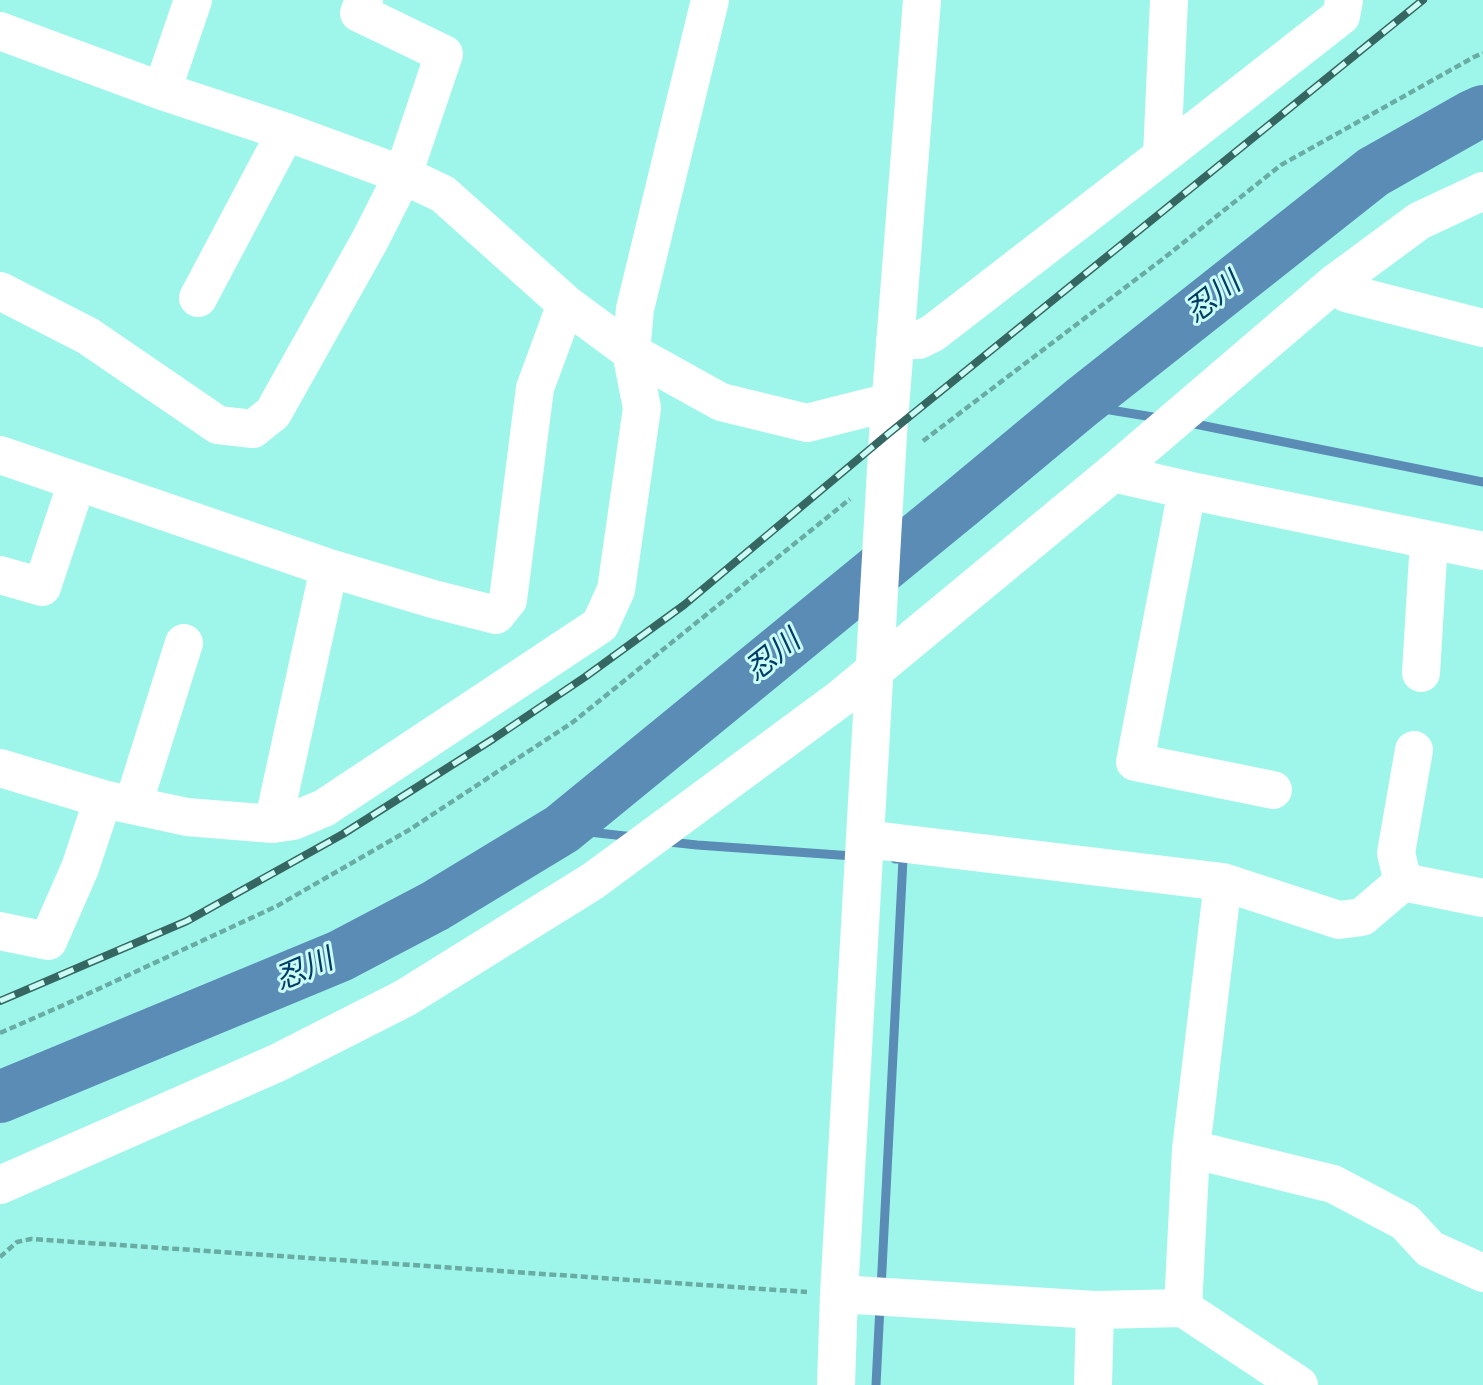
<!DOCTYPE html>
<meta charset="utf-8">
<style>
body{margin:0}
canvas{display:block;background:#9ef6eb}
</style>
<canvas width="1483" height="1385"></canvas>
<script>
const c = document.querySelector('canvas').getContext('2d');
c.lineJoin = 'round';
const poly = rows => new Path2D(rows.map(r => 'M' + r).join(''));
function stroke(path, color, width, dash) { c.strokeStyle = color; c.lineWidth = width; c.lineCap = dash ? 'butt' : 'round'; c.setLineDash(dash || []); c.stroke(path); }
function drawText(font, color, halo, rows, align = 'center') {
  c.font = font + ' "Alegreya Sans","Noto Sans JP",sans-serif'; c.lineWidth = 6; c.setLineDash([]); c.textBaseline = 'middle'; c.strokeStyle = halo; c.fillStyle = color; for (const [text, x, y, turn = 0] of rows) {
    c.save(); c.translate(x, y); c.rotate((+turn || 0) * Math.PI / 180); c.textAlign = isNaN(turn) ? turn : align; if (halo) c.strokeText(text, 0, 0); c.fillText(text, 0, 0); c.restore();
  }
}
const stream = poly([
 [1082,402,1110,410,1159,418],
 [1190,423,1483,482],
 [562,829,634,837],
 [669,842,697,845,853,856],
 [881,1289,903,859,895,859],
 [876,1385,880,1306]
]);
const river = poly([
 [0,1097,340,956,435,906,562,829,963,501,1082,402,1373,172,1472,116,1483,111]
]);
const path = poly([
 [923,441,1164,258,1281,165,1474,57,1483,53],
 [0,1033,66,1004,277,906,409,830,573,722,850,499],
 [0,1257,17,1242,31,1239,807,1292]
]);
const minor = poly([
 [0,31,162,91,286,132,403,175,443,194,566,304,631,352,721,402,807,423,870,407,890,403],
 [162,91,193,0],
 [1162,156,1169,0],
 [1335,283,1346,293,1483,328],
 [0,291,88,336,218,425,253,429,273,413,370,240,403,175,444,54,359,13,364,0],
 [198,298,286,132],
 [895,340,919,340,933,333,1162,156,1341,16,1344,0],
 [0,455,329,568,433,599,496,615,508,600,535,388,566,304],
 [1113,473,1335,283,1419,221,1483,191],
 [1187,490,1135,762,1273,790],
 [0,575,42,587,77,482],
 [1421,673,1429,540],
 [0,768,103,799,187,817,273,824,293,821,324,808,600,625,616,590,642,408,631,352,635,309,710,0],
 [133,805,184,643],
 [273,824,329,568],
 [865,839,1223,882,1191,1149],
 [1223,882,1339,920,1362,917,1403,882,1483,898],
 [1403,882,1396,853,1414,750],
 [0,931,48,941,80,868,103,799],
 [0,1185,277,1063,405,998,593,881,841,698,1113,473,1187,490,1483,551],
 [839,1294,1095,1310,1183,1308],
 [836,1385,839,1294,888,434,922,0],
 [1093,1385,1095,1310],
 [1299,1385,1183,1308,1191,1149,1333,1184,1405,1222,1430,1249,1483,1273]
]);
const rail = poly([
 [0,1001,187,921,343,834,493,739,585,677,684,605,888,434,1423,0]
]);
const waterNames = [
 ["忍川",1213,298,-38],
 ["忍川",773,656,-39],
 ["忍川",304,970,-23]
];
stroke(stream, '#5b8cb6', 9);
stroke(river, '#5b8cb6', 52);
stroke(path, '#69aca4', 4.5, [7, 3.5]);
stroke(minor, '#fff', 38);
stroke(rail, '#366661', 8);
stroke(rail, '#cafcf5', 5, [16]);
drawText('italic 30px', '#003c65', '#cafcf5', waterNames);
</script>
